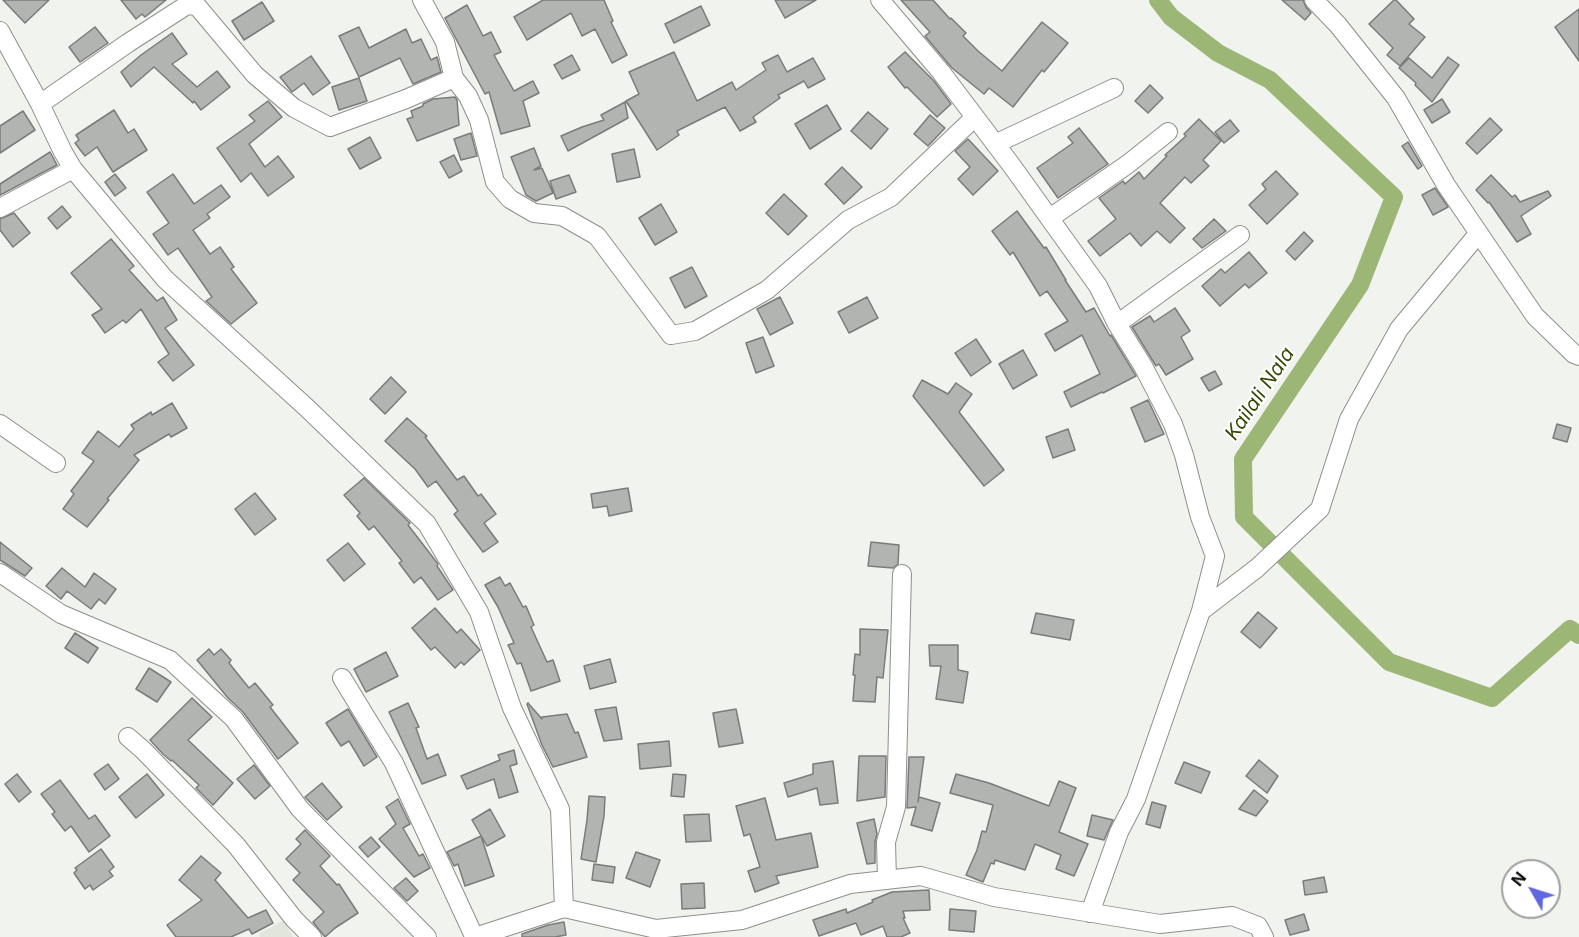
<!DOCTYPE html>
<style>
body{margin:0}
#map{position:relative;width:1579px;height:937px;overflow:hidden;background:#f1f3ef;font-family:Inter,sans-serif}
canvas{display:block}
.north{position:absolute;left:1501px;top:859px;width:60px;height:60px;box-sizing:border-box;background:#fff;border:2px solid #9f9f9e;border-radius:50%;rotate:309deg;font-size:16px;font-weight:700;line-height:24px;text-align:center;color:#0e0e0d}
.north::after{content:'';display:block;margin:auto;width:21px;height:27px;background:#5f66df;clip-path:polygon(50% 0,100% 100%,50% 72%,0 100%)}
</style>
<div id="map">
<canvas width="1579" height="937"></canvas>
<div class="north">N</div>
</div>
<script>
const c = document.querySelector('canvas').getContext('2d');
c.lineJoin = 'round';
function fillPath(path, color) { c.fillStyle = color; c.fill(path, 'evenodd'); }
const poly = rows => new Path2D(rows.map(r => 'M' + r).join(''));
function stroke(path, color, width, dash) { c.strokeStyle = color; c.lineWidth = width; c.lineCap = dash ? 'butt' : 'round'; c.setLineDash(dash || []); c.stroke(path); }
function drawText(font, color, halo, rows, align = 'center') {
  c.font = font + ' Inter,sans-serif'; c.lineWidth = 4.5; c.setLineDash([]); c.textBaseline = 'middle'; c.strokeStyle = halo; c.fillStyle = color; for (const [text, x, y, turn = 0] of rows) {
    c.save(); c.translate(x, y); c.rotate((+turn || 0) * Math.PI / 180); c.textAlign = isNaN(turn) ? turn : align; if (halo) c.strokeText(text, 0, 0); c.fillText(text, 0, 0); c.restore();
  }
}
const built = poly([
 [284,920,293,937,260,937,259,934]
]);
const canal = poly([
 [1158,0,1171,17,1218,53,1270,80,1394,197,1360,285,1243,459,1244,517,1389,662,1492,698,1570,629,1579,635]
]);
const building = poly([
 [3,0,49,0,25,23,3,0],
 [121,0,166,0,145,17,142,14,136,19,121,0],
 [543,0,604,0,613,21,611,22,627,55,612,63,595,29,582,36,571,13,527,40,514,17,543,0],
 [775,0,816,0,785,18,775,0],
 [901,0,933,0,950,19,951,18,966,33,963,36,978,51,1002,71,1042,22,1068,43,1044,72,1042,70,1013,107,989,88,984,94,952,68,925,36,930,32,901,0],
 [1282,0,1303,0,1306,7,1311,13,1305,20,1282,0],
 [1394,0,1396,0,1414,19,1409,24,1425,37,1400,66,1387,55,1393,48,1369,24,1394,0],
 [262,2,274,21,244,40,232,21,262,2],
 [467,5,483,36,491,32,501,52,494,55,514,91,533,81,539,93,523,101,530,126,501,134,489,92,485,94,445,18,467,5],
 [701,6,710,25,674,43,665,24,701,6],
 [1579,9,1579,61,1555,27,1579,9],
 [95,27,108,43,80,62,69,47,95,27],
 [359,27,369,48,406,29,412,43,421,39,431,60,437,57,441,72,413,84,400,58,359,77,339,36,359,27],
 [172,33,187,54,172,64,197,87,217,71,230,87,201,110,194,101,193,103,154,67,131,87,121,72,141,55,172,33],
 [674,52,697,101,732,82,736,90,766,70,762,63,778,55,787,72,813,58,825,79,808,88,804,81,778,95,780,98,753,117,756,122,740,131,725,107,677,131,679,135,657,150,626,101,639,94,629,72,674,52],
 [905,52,934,81,951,104,937,117,907,87,905,88,888,67,905,52],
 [572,55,580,70,562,79,554,65,572,55],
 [311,56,330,83,313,95,304,83,292,92,280,77,311,56],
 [1448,57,1459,65,1432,102,1415,85,1416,83,1399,68,1409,58,1432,78,1448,57],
 [359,78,367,101,339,110,332,87,359,78],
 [1150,85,1163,98,1148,113,1135,101,1150,85],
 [455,97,457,100,459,125,417,141,407,119,413,117,411,111,423,106,423,104,433,99,455,97],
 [1442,99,1450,112,1432,123,1424,110,1442,99],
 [268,101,282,117,249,144,265,167,278,156,294,177,268,196,251,173,241,182,217,148,255,121,249,115,268,101],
 [625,102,628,118,568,151,561,136,582,127,604,120,601,115,625,102],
 [827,105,841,129,810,149,795,124,827,105],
 [114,110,128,133,134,129,147,150,113,172,97,147,85,156,75,143,79,140,76,135,114,110],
 [23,111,35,130,0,153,0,126,23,111],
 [868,112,888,129,871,149,851,131,868,112],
 [930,115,945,128,928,146,914,134,930,115],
 [1490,118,1502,130,1477,154,1466,143,1490,118],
 [1199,119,1221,141,1203,160,1209,166,1191,183,1185,177,1160,203,1185,228,1170,243,1157,231,1141,246,1130,233,1100,256,1088,241,1116,219,1099,198,1123,181,1125,184,1139,172,1144,179,1167,156,1165,155,1186,136,1184,134,1199,119],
 [1230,120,1239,131,1224,143,1215,132,1230,120],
 [1079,128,1108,164,1058,198,1037,168,1073,143,1068,137,1079,128],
 [471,133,477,156,461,160,454,139,471,133],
 [370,137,381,158,360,169,348,149,370,137],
 [968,139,998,171,973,195,958,179,970,167,955,151,968,139],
 [1408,142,1422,166,1418,169,1402,146,1408,142],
 [534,148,541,166,534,170,542,168,553,193,536,201,526,195,511,157,534,148],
 [634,149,640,177,617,182,612,154,634,149],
 [50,152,57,165,0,195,0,184,50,152],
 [454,155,462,171,449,178,440,162,454,155],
 [842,167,862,187,844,204,825,184,842,167],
 [1276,171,1298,194,1267,224,1249,205,1266,189,1262,184,1276,171],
 [115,174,126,188,115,196,105,182,115,174],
 [173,174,194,204,221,185,230,197,207,214,210,218,193,230,210,254,220,247,234,267,231,269,257,303,231,324,206,301,212,297,178,248,168,255,153,234,169,223,147,192,173,174],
 [569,175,576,192,556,199,550,181,569,175],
 [1491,175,1512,197,1515,195,1520,202,1548,191,1551,196,1521,216,1531,234,1517,242,1489,202,1488,203,1476,190,1491,175],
 [1435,188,1448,207,1433,215,1422,195,1435,188],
 [784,194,807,216,788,235,766,213,784,194],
 [661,204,677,232,655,245,639,218,661,204],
 [62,206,71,217,57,229,48,218,62,206],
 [1017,211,1044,248,1046,247,1066,280,1065,280,1086,312,1094,308,1110,336,1111,335,1136,376,1103,393,1102,392,1071,407,1064,392,1100,374,1082,335,1055,351,1045,334,1068,321,1047,291,1040,296,1013,252,1010,255,992,231,1017,211],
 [14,213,30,233,13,247,0,230,0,219,14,213],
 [1214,219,1226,231,1202,248,1193,239,1214,219],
 [1304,232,1313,241,1295,260,1286,251,1304,232],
 [111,239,134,266,129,270,157,301,163,297,177,320,165,328,194,365,173,381,158,362,169,354,141,309,126,323,123,320,105,333,92,315,102,309,71,273,111,239],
 [1249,252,1267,273,1249,288,1245,284,1220,306,1202,286,1221,269,1225,273,1249,252],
 [692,267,707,296,685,308,670,278,692,267],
 [780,297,793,323,770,335,757,309,780,297],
 [867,297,878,318,849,333,838,312,867,297],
 [1175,308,1190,331,1181,337,1193,359,1166,375,1159,364,1156,366,1132,327,1150,316,1154,322,1175,308],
 [763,337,774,366,756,373,746,343,763,337],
 [976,339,991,362,971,376,955,353,976,339],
 [1023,350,1037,375,1013,389,999,364,1023,350],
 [1215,371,1222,384,1209,391,1201,378,1215,371],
 [391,377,406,392,385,414,370,399,391,377],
 [922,380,948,394,956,383,972,394,959,412,1004,470,984,486,913,396,922,380],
 [1148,400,1164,434,1145,442,1131,408,1148,400],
 [172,403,187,428,171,437,169,434,134,455,139,460,107,499,109,500,87,527,63,509,74,494,71,491,94,461,82,453,98,431,119,447,134,429,131,425,151,412,152,415,172,403],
 [407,418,427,436,425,437,457,480,464,476,478,496,481,494,496,514,484,523,498,542,485,551,483,552,454,514,458,511,436,481,428,487,415,469,385,441,407,418],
 [1557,424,1571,428,1567,442,1553,438,1557,424],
 [1068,429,1075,450,1053,458,1046,437,1068,429],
 [364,478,410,523,408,525,438,564,437,566,453,590,438,600,421,577,414,583,399,563,402,561,374,526,369,530,357,516,360,513,344,495,364,478],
 [628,488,632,511,609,516,607,506,593,508,591,494,628,488],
 [255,493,276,519,255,535,235,509,255,493],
 [0,542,32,568,25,576,0,560,0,542],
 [871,542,899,545,898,564,893,568,868,566,871,542],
 [348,543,365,564,344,581,327,560,348,543],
 [62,568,85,587,94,573,116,589,105,604,99,599,91,609,67,591,61,599,46,586,62,568],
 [500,577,505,586,510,583,523,607,526,606,534,625,531,627,547,662,553,660,560,681,531,691,521,663,517,664,508,645,514,643,498,607,485,585,500,577],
 [435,608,457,633,461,629,480,650,464,665,461,662,455,668,435,647,431,650,412,628,435,608],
 [1258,612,1277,628,1260,648,1241,632,1258,612],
 [1036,613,1074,620,1070,640,1031,633,1036,613],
 [860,629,888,630,883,678,877,677,875,702,853,701,855,675,853,675,855,654,860,655,860,629],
 [75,633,98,648,88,663,65,648,75,633],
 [929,645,958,645,958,670,968,672,963,703,936,699,941,666,930,666,929,645],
 [209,649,214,655,221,649,231,660,229,663,249,688,255,683,273,705,270,707,298,743,278,759,243,712,228,698,197,660,209,649],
 [386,652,398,676,366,692,354,669,386,652],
 [610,659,616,682,590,689,584,666,610,659],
 [149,668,171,682,157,702,136,689,149,668],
 [192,698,212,717,188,740,233,783,213,805,196,788,199,785,172,760,171,761,163,754,150,740,192,698],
 [408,703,419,727,416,728,427,759,438,754,446,775,422,784,389,712,408,703],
 [528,703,542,719,542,717,567,714,575,733,578,732,587,757,553,767,542,745,527,704,528,703],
 [616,707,622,739,604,741,595,710,616,707],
 [348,709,377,757,364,766,349,741,341,746,326,723,348,709],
 [736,709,743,743,719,747,713,713,736,709],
 [669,741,671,766,640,769,638,744,669,741],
 [514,750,517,764,510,766,518,792,499,798,494,779,467,789,461,776,500,760,498,755,514,750],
 [859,756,886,756,885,797,857,801,859,756],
 [909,757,924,757,918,802,919,797,940,803,932,831,911,825,916,807,907,808,909,757],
 [1259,760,1278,776,1267,793,1246,776,1259,760],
 [833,761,838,803,820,805,817,788,788,797,784,783,813,774,813,764,833,761],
 [1184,762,1210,772,1201,793,1175,783,1184,762],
 [108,764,119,779,105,790,94,774,108,764],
 [254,765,270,786,255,799,237,779,254,765],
 [17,774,31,792,19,802,5,784,17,774],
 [147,774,164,795,136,818,119,797,147,774],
 [673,774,686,775,684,797,671,796,673,774],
 [956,774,989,783,1049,806,1059,781,1076,788,1059,832,1088,844,1074,876,1056,869,1061,855,1035,844,1025,870,995,860,994,864,991,863,983,882,966,875,977,850,982,831,986,832,993,805,950,793,956,774],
 [60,780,89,819,95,815,110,836,89,852,71,826,65,831,52,814,55,812,41,794,60,780],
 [322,783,342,807,327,820,305,797,322,783],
 [1254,790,1268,801,1256,816,1239,809,1254,790],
 [589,796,605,797,604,816,596,862,581,859,587,820,589,796],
 [765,798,776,840,811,833,818,867,776,876,779,883,755,892,748,871,760,867,750,834,744,836,736,806,765,798],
 [398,799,410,824,403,828,419,856,423,854,430,868,414,877,379,839,396,824,386,807,398,799],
 [1152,802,1166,806,1160,828,1146,824,1152,802],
 [490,809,505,836,487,846,472,820,490,809],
 [709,814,711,841,686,842,684,815,709,814],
 [1092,815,1113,820,1104,840,1087,836,1092,815],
 [874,819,877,834,875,842,875,863,867,864,857,823,874,819],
 [305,830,330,856,320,866,337,885,339,884,358,913,335,928,325,937,313,922,324,912,293,880,300,873,286,859,301,844,296,839,305,830],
 [481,836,494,876,465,886,458,864,454,866,447,852,481,836],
 [371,837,380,847,368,857,359,847,371,837],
 [101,849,114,867,109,871,113,876,93,890,90,885,85,889,74,873,77,870,75,868,101,849],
 [636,852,660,860,650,887,626,878,636,852],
 [201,856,221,873,215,880,248,918,266,910,273,923,252,934,249,929,231,937,176,937,167,925,202,900,179,880,201,856],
 [594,864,615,867,613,883,592,880,594,864],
 [1324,877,1327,892,1305,895,1303,881,1324,877],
 [406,878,418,891,407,901,394,888,406,878],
 [704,883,705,908,682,909,681,884,704,883],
 [929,890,930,910,903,911,905,918,903,918,910,933,901,937,887,937,883,926,861,935,856,923,819,936,813,920,846,909,847,913,873,902,872,900,892,892,929,890],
 [950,909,976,911,974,932,949,930,950,909],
 [1304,914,1309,930,1290,935,1285,920,1304,914],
 [564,922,566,935,555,937,522,937,522,934,548,925,564,922]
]);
const minor = poly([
 [422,0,445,42,454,78,468,96,479,120,495,182,510,199,534,213,562,216,597,236,671,335,695,331,767,290,848,220,891,197,975,117],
 [880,0,941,72,1012,166,1098,286,1117,324,1143,366,1173,424,1184,455,1200,517,1215,556,1201,611,1136,799,1119,832,1090,913],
 [1314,0,1338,25,1396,98,1446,185,1535,316,1574,354,1579,356],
 [0,31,40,104,63,152,73,169,165,279,307,408,427,524,479,612,512,708,560,809,564,908],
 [40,104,128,43,187,5,197,6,255,75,294,108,330,127,406,99,454,78],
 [995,144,1114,88],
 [0,208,73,169],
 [1050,218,1128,164,1168,132],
 [1117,324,1240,235],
 [0,424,56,463],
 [0,573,61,614,170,660,234,719,300,809,427,937],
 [1201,611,1257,568,1320,509,1349,419,1399,329,1478,234],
 [342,678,394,763,473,934,476,937],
 [128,737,143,750,236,845,294,919,312,937],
 [887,880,886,842,896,807,902,574],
 [475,937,564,908,656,929,742,920,850,884,921,876,994,897,1160,924,1232,916,1258,926,1264,937]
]);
const waterNames = [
 ["Kailali Nala",1260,394,-56]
];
fillPath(built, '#e1e5db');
stroke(canal, '#9cb675', 18);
fillPath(building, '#b2b4b1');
stroke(building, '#7a7c79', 1.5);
stroke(minor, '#8e8f8c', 20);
stroke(minor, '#fff', 18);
drawText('italic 20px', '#334a00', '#fff', waterNames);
</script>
